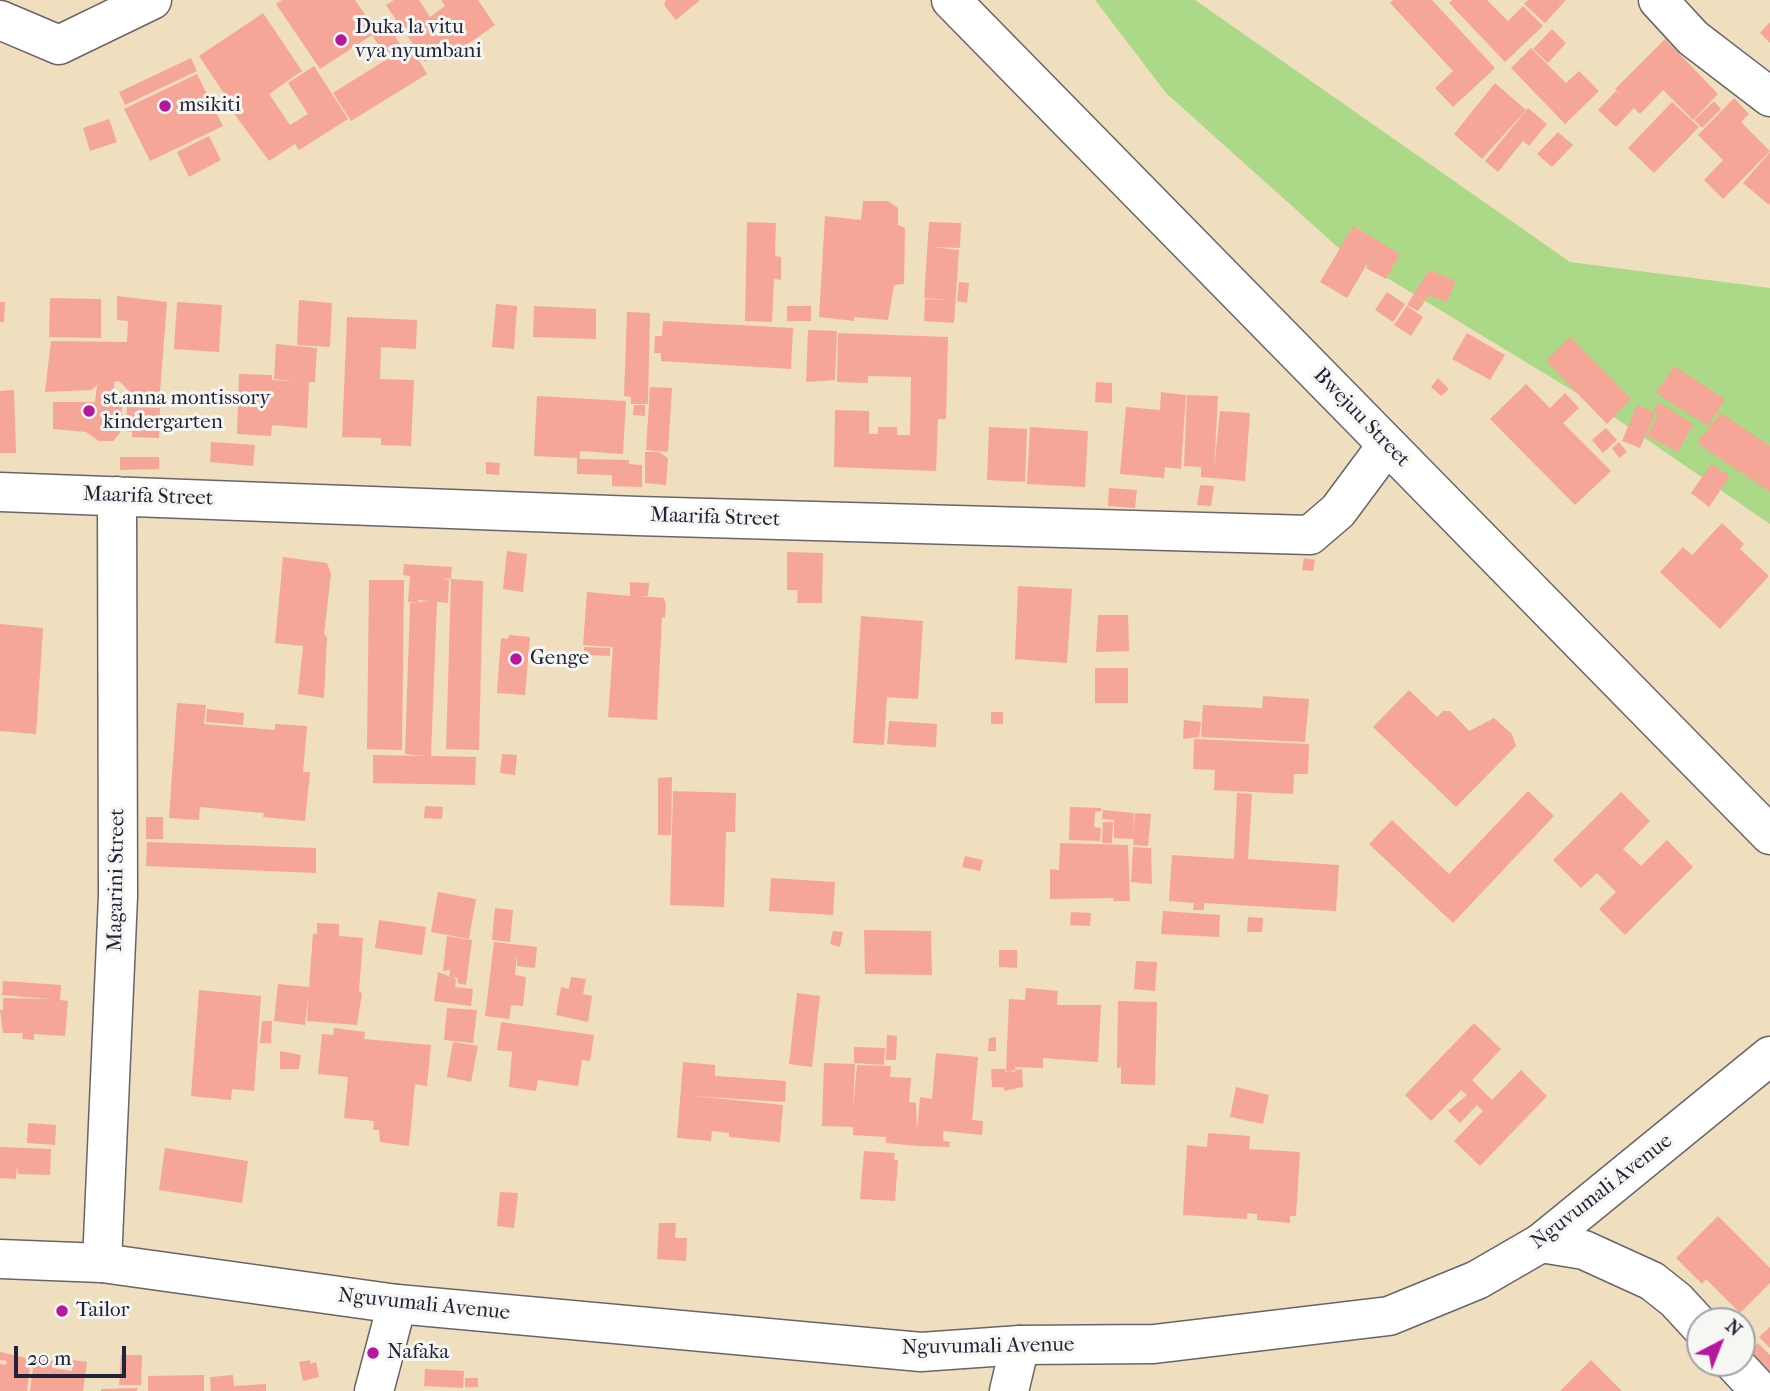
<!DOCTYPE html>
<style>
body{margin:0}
#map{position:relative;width:1770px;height:1391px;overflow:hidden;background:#efdfbf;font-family:"IM FELL French Canon",serif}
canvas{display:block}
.north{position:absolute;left:1686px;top:1307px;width:70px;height:70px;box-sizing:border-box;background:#f6f6f2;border:2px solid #a1a1a9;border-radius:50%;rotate:42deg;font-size:19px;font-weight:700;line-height:28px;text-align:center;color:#22223b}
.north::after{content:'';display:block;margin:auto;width:24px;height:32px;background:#b5179e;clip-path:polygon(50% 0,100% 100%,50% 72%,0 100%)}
.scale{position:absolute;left:14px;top:1346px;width:112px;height:32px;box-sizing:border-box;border:4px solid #22223b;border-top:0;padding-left:9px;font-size:21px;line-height:24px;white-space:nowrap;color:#22223b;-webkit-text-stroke:5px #f6f6f2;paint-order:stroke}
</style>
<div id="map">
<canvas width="1770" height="1391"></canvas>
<div class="north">N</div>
<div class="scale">20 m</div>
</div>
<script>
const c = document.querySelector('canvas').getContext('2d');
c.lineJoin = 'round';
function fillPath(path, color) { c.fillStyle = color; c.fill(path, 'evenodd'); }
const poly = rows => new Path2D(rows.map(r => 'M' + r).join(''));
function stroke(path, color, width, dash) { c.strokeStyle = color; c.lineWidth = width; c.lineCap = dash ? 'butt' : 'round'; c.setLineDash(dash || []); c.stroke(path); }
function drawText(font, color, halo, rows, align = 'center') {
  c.font = font + ' "IM FELL French Canon",serif'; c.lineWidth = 6; c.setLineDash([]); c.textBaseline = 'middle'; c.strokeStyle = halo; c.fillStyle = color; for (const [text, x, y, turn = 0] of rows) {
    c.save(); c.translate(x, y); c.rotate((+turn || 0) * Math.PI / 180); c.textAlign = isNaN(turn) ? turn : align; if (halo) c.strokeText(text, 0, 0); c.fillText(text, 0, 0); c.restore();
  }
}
const green = poly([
 [1095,0,1195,0,1570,262,1770,288,1770,524,1595,404,1341,250,1166,93]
]);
const building = poly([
 [282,0,355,0,377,32,388,25,405,52,394,60,412,49,427,74,351,121,333,93,387,59,372,35,320,69,276,4],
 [394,0,419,0,430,17,445,6,441,0,478,0,495,25,444,61,438,52,425,62,386,5],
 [666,0,700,0,676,20,664,5],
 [1393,0,1432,0,1495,68,1453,107,1435,88,1453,71,1390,3],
 [1452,0,1487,0,1508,21,1523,6,1543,26,1505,62,1449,3],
 [1528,0,1566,0,1545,23,1524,4],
 [263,13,302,71,269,94,290,125,308,114,288,83,314,66,348,119,299,150,295,144,269,161,226,103,229,101,199,56],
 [1770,22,1770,43,1760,33],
 [1552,29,1566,43,1548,63,1533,49],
 [1665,39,1718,94,1693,120,1663,90,1640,114,1634,108,1616,127,1598,110,1616,91,1624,98,1615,89],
 [1531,48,1566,83,1579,71,1599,91,1565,124,1511,68],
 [191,58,197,71,125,105,119,92],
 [197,74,223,126,150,161,124,109],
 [1495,83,1526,110,1482,159,1454,134],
 [1734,98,1749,114,1741,122,1770,151,1723,199,1704,180,1723,160,1698,135],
 [1714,101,1721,109,1702,128,1694,120],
 [1672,102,1699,127,1654,173,1628,148],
 [1528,108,1547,124,1529,146,1523,141,1498,172,1485,161],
 [109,119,117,142,90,151,83,128],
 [1558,132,1573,145,1552,167,1537,154],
 [209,136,221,160,189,177,177,152],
 [1770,152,1770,203,1769,205,1743,183],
 [863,201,888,201,898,208,898,225,905,228,904,284,894,285,888,320,854,317,854,321,819,317,825,216,861,220],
 [747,222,776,223,775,256,781,257,781,280,774,279,772,322,745,321],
 [929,222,961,223,960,248,931,247,959,250,954,323,924,321,925,299,949,300,924,298],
 [1353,226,1400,254,1386,279,1366,268,1377,247,1347,298,1320,282],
 [1429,270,1456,281,1447,302,1429,295,1418,311,1407,305],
 [959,282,969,283,967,303,957,301],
 [1387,292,1405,304,1393,322,1375,310],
 [117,296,167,302,160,392,151,392,151,405,128,405,130,392,119,381,114,382,115,400,122,408,120,433,113,441,99,441,86,432,53,429,53,402,95,402,97,386,101,382,91,390,45,392,51,341,127,342,128,321,117,320],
 [50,298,101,299,101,338,49,337],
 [299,300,332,303,330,347,297,345],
 [0,302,5,302,4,322,0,322],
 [177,302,222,305,219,352,174,349],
 [496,304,517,306,514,349,492,347],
 [534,306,596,309,596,339,533,337],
 [787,306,811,306,811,321,787,321],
 [1407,306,1423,317,1411,336,1394,325],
 [627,312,650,313,648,404,631,404,631,397,624,396],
 [347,317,417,320,416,349,381,347,380,379,414,380,411,446,381,445,381,438,342,437],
 [663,321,793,328,791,369,661,361,661,353,654,353,655,336,662,336],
 [808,330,837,331,835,380,806,382],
 [838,333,948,337,946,419,938,419,936,471,834,467,835,410,869,411,869,434,878,434,878,427,897,427,897,435,910,435,911,377,868,376,868,383,837,382],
 [1467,333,1505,355,1490,380,1452,359],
 [1570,337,1631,399,1607,424,1546,361],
 [276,344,317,348,315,382,309,382,307,428,272,425,271,436,237,434,239,374,272,375,272,380,294,381,274,379],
 [1674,366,1725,399,1708,426,1656,393],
 [1438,378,1449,389,1441,396,1431,387],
 [1096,382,1112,383,1112,403,1095,402],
 [1526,384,1550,408,1565,393,1579,408,1563,423,1611,471,1575,505,1490,419],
 [650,387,672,388,668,452,646,450],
 [14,390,16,453,0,453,0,391],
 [1161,392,1186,395,1181,469,1165,467,1164,478,1120,474,1126,407,1160,410],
 [1187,395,1218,396,1214,469,1220,411,1250,413,1245,481,1201,477,1201,467,1184,466],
 [537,396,626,401,623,454,580,451,580,459,629,460,629,464,642,465,642,487,612,486,612,475,577,474,577,458,534,456],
 [1658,402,1693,424,1678,452,1647,436,1658,415,1661,416,1654,412],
 [634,405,645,405,645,416,633,415],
 [1637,405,1655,413,1640,448,1622,441],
 [127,407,160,408,159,438,132,437,132,432,126,431],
 [1721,413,1770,446,1770,492,1697,443],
 [989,427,1027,429,1025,482,987,480],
 [1030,427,1088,431,1085,487,1027,484],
 [1606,428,1617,440,1603,453,1592,440],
 [211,442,255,445,253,466,210,462],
 [1619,442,1627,452,1619,458,1612,448],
 [645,452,659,452,668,458,666,485,645,483],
 [120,457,159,457,159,469,120,470],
 [486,462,500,463,499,475,486,474],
 [1711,464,1730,476,1709,507,1691,493],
 [1200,485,1214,486,1211,506,1197,505],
 [1109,488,1137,490,1135,508,1108,506],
 [1722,523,1744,544,1740,549,1769,576,1720,629,1660,572,1683,547,1692,555],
 [507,551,527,554,523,592,503,589],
 [787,552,823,553,822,603,797,603,798,590,787,590],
 [283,557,327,563,331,574,324,634,327,637,324,698,298,694,303,646,275,643],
 [1304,558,1315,560,1313,571,1302,570],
 [404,564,452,567,451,579,441,578,449,580,448,603,437,602,431,756,476,757,475,785,373,783,373,755,426,756,405,754,410,603,418,603,418,602,429,601,418,600,418,603,408,602,410,576,403,575],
 [451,579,483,581,479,750,446,749],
 [369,580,404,580,402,750,367,749],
 [630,582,649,583,648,596,638,596,664,598,666,605,665,618,662,617,657,720,608,717,613,647,583,645,587,592,630,596],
 [1018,586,1072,589,1067,663,1015,659],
 [1098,615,1128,615,1129,651,1096,652],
 [861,616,923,621,918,699,887,697,884,745,853,743],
 [0,624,43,628,36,734,0,731],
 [509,635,530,637,525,695,497,693,501,638,508,639],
 [584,647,610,648,610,656,584,655],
 [1095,668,1128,668,1128,703,1095,703],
 [1409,690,1437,717,1443,711,1450,711,1469,731,1494,718,1512,734,1516,746,1456,807,1373,727],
 [1263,696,1309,699,1305,742,1201,737,1203,705,1262,708],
 [177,703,206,705,204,724,275,730,275,724,307,726,303,772,310,772,305,821,263,817,264,813,200,807,199,820,169,818],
 [207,709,244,713,243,725,206,722],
 [991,712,1003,712,1003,724,991,724],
 [1184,720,1201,722,1199,737,1183,739],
 [889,721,937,724,936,747,887,744],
 [1194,739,1309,744,1308,774,1294,774,1293,794,1214,790,1215,770,1193,769],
 [502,754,517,755,515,775,500,773],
 [672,777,671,835,658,835,658,778],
 [673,791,736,793,735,832,726,832,724,907,670,905],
 [1528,791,1554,816,1453,923,1369,844,1392,820,1449,874],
 [1621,792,1650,821,1623,849,1641,866,1667,840,1693,867,1625,935,1599,909,1616,892,1597,873,1581,888,1553,860],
 [1237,793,1252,794,1248,859,1339,865,1336,911,1204,903,1204,910,1193,910,1194,903,1169,901,1172,855,1234,859],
 [425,806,443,807,442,819,424,818],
 [1070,807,1101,808,1101,811,1095,812,1094,827,1101,828,1100,841,1069,840],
 [1103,810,1134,813,1133,834,1135,813,1151,814,1148,846,1133,845,1134,839,1114,838,1114,820,1102,819],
 [146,817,163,817,163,839,146,839],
 [1103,822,1113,822,1112,843,1102,843],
 [147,842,316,848,316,873,146,866],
 [1060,843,1128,845,1130,901,1113,901,1114,898,1050,899,1050,869,1059,870],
 [1133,847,1151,848,1152,884,1131,882],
 [965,856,983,860,980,871,962,867],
 [771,878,835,882,833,915,769,911],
 [438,892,476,899,469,939,431,932],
 [495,908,513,910,510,942,492,940],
 [1163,911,1220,915,1219,937,1161,934],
 [1071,912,1091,913,1090,926,1070,925],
 [1248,917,1263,918,1262,932,1247,932],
 [379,920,426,927,422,955,375,948],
 [317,923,339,924,339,936,363,938,359,992,362,993,357,1025,307,1021,308,996,305,1025,274,1021,278,984,309,987,313,934,317,934],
 [864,930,931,931,932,975,865,974],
 [833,931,843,932,840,947,830,944],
 [447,936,472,940,466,985,457,983,458,978,449,977,450,970,443,971],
 [494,942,537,947,535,968,517,966,517,953,515,975,526,977,523,1006,511,1005,509,1019,485,1016],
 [999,950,1017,950,1017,968,999,967],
 [1136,961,1157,962,1155,991,1134,989],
 [438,972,456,979,455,987,473,989,471,1006,434,1001],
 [571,977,586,979,583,994,592,996,588,1022,556,1015,561,987,569,989],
 [3,981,61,985,60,1000,68,1001,65,1036,34,1034,34,1040,22,1039,23,1033,3,1033,0,1010,3,1010,3,998,50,999,2,995],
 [1026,988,1058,991,1057,1005,1101,1005,1098,1062,1043,1058,1043,1068,1016,1067,1016,1064,1015,1072,1006,1071,1009,999,1025,1000],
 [199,990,261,996,254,1091,232,1089,231,1100,191,1096],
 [797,993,820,996,812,1067,789,1064],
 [1118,1001,1157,1002,1155,1085,1121,1084,1121,1067,1117,1068],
 [447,1008,477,1010,473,1043,444,1040],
 [262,1021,272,1021,271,1043,260,1043],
 [501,1022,594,1035,590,1061,582,1060,578,1086,538,1080,536,1091,509,1087,512,1052,497,1050],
 [1474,1023,1501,1049,1472,1080,1492,1100,1521,1070,1547,1096,1480,1166,1454,1141,1483,1111,1477,1105,1460,1123,1448,1111,1467,1095,1461,1090,1431,1121,1405,1095],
 [334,1028,365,1032,364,1039,431,1045,427,1086,415,1084,409,1146,380,1142,379,1130,373,1130,374,1121,344,1118,348,1077,318,1074,322,1034,333,1035],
 [887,1035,897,1036,896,1060,886,1060],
 [996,1037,996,1051,988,1051,989,1038],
 [453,1042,478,1046,471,1082,447,1077],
 [854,1047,885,1048,884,1065,854,1063],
 [280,1051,301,1055,299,1069,280,1069],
 [936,1053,978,1057,972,1120,983,1121,982,1135,943,1131,943,1141,950,1142,949,1147,918,1146,886,1143,886,1137,853,1135,853,1127,822,1126,824,1063,855,1064,853,1110,857,1065,891,1066,890,1077,911,1078,909,1102,916,1103,917,1131,920,1097,932,1099],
 [683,1062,715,1065,715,1076,786,1081,785,1102,694,1096,783,1105,780,1142,729,1137,729,1133,712,1131,711,1141,677,1138],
 [991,1069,1005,1069,1005,1072,1022,1069,1023,1087,1004,1091,1004,1087,992,1087],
 [1236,1087,1269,1095,1263,1124,1230,1117],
 [28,1123,56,1125,55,1145,27,1143],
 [1208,1133,1250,1136,1249,1149,1300,1152,1296,1216,1290,1216,1290,1223,1257,1220,1257,1214,1247,1213,1247,1219,1183,1215,1187,1145,1207,1147],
 [0,1147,51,1149,50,1175,18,1174,17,1165,16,1179,0,1178],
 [165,1148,248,1161,242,1203,159,1190],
 [864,1151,895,1153,894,1160,898,1160,895,1201,860,1199],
 [500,1192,518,1193,514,1228,497,1226],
 [1718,1216,1770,1268,1770,1283,1740,1313,1706,1279,1702,1284,1676,1258],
 [659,1223,676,1223,675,1238,687,1238,686,1261,657,1259],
 [1770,1327,1770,1348,1759,1337],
 [1758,1343,1770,1355,1770,1384,1744,1357],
 [0,1352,31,1359,27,1391,0,1391,0,1364,6,1365,7,1361,0,1360],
 [121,1355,142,1355,141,1385,119,1385],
 [34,1359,53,1361,52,1368,72,1371,73,1360,87,1362,83,1391,30,1391],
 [310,1360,310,1364,316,1362,319,1377,303,1381,299,1362],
 [1591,1360,1622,1391,1560,1391],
 [425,1369,464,1371,463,1388,424,1386],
 [204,1375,204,1391,148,1391,148,1376],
 [233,1375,234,1386,266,1384,266,1391,211,1391,210,1377],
 [465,1378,478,1378,478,1387,465,1387],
 [137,1388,137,1391,101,1391,101,1389]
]);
const street = poly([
 [1658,0,1693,38,1770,97],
 [0,20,59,45,152,0],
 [0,492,637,516,1310,535,1338,511,1387,445],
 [1541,1243,1584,1250,1652,1281,1676,1300,1700,1326],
 [102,1263,118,896,117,496],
 [1734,1363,1760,1391],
 [374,1391,397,1304],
 [1009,1391,1020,1345]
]);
const secondary = poly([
 [951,0,1770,835],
 [0,1259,102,1263,397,1304,921,1352,1020,1345,1154,1344,1389,1316,1477,1280,1541,1243,1770,1056]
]);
const markers = [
 [341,40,7,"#b5179e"],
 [165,106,7,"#b5179e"],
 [89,411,7,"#b5179e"],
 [516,659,7,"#b5179e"],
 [62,1311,7,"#b5179e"],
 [373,1353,7,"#b5179e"]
];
const poiNames = [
 ["Duka la vitu",355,28],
 ["vya nyumbani",355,52],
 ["msikiti",179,106],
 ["st.anna montissory",103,399],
 ["kindergarten",103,423],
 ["Genge",530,659],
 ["Tailor",76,1311],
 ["Nafaka",387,1353]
];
const streetNames = [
 ["Bwejuu Street",1361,418,46],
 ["Maarifa Street",148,497,2],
 ["Maarifa Street",715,518,2],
 ["Magarini Street",117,880,-89],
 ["Nguvumali Avenue",1602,1192,-38],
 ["Nguvumali Avenue",424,1305,6],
 ["Nguvumali Avenue",988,1347,-1]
];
fillPath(green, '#abd987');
fillPath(building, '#f6a696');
stroke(street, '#6a6469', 41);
stroke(secondary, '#6a6469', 41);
stroke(street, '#fff', 38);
stroke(secondary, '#fff', 38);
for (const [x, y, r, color] of markers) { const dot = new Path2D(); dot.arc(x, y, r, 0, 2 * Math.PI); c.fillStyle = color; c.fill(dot); stroke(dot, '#f6f6f2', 2.5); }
drawText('21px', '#22223b', '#f6f6f2', poiNames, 'left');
drawText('21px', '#22223b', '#f6f6f2', streetNames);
</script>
